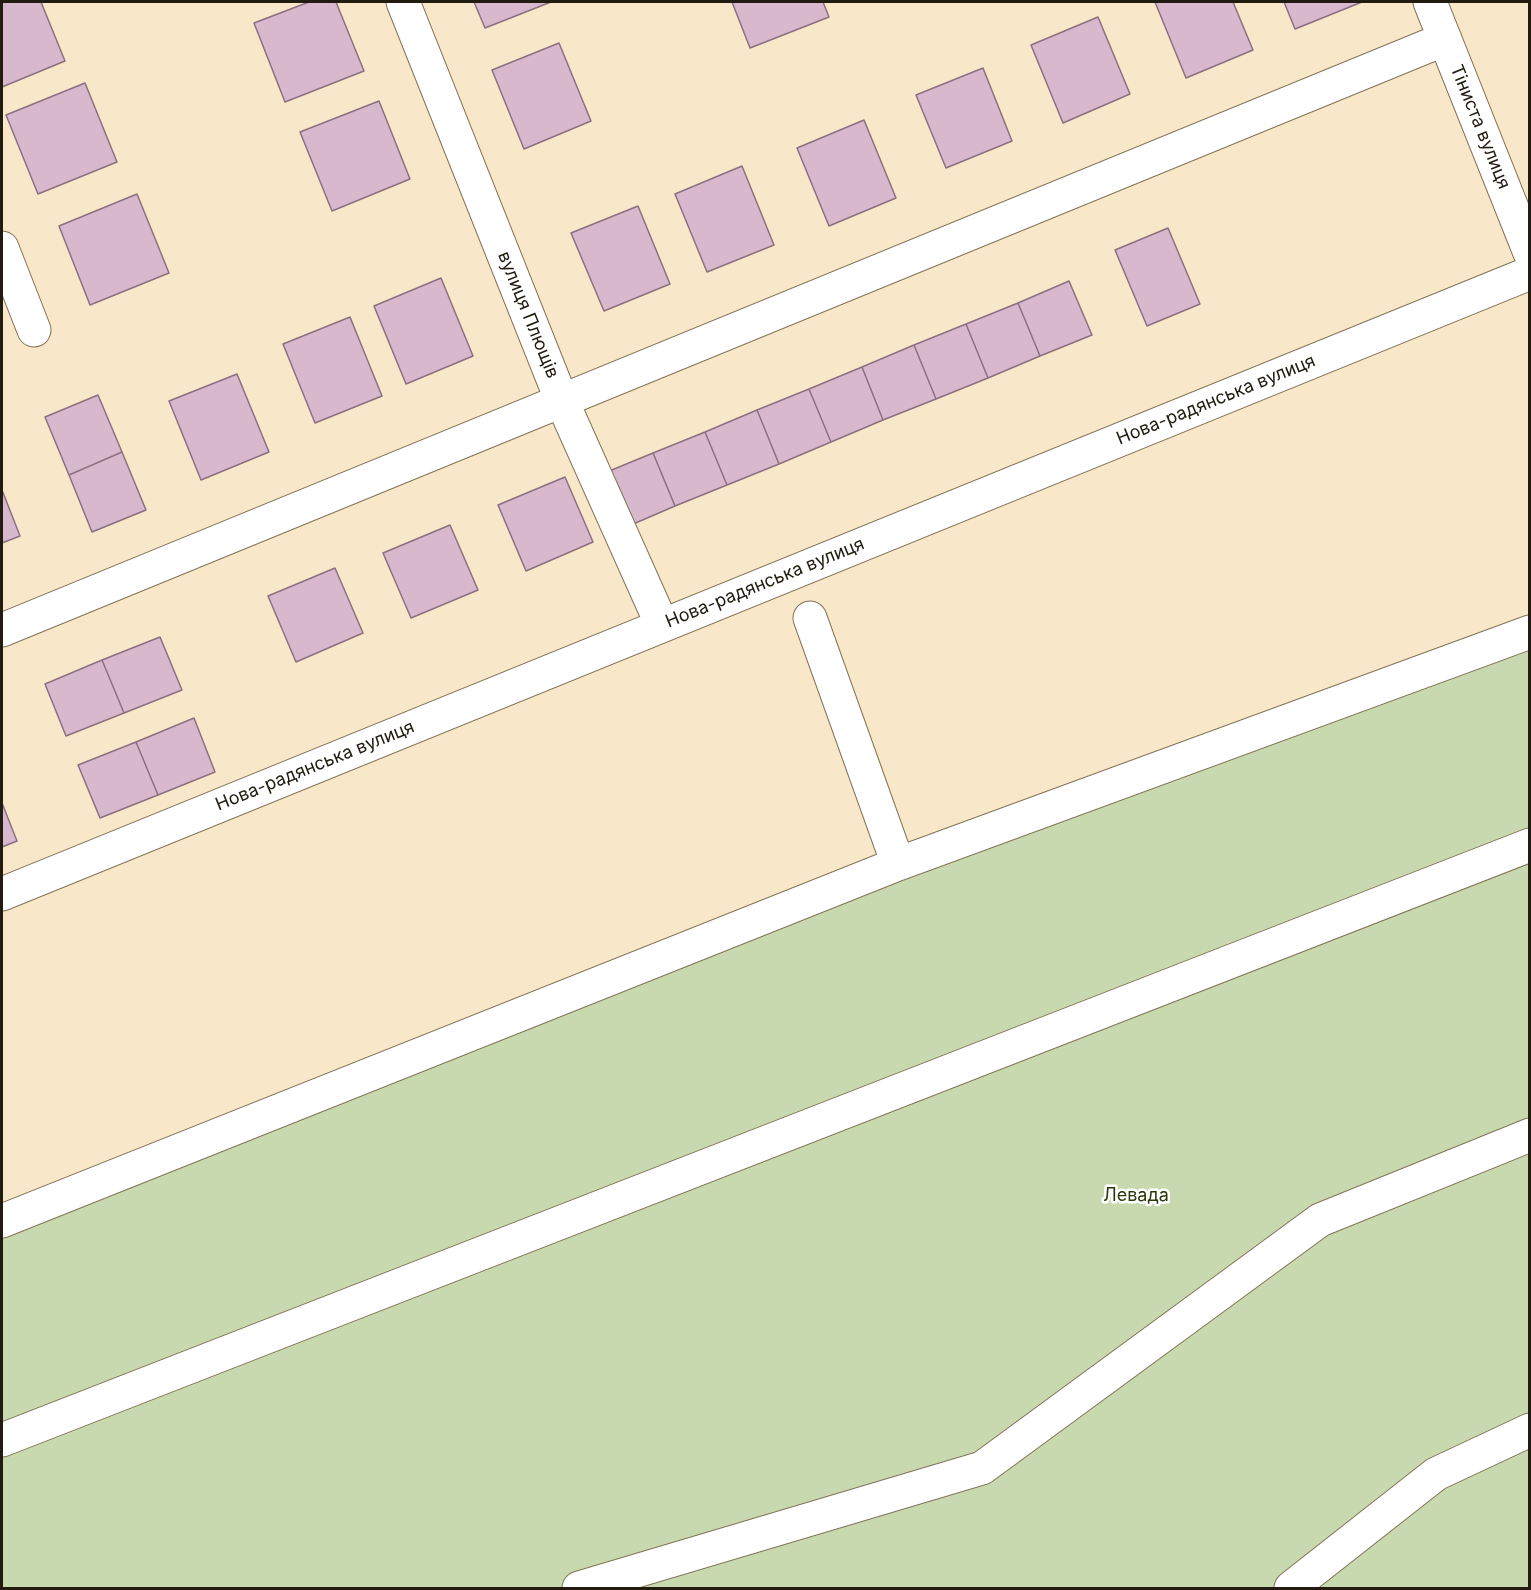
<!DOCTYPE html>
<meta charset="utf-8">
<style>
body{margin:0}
#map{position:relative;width:1531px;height:1590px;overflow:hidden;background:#f8e7c8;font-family:Inter,sans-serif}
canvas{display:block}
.frame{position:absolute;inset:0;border:3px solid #211b10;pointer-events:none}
</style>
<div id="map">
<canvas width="1531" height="1590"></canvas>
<div class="frame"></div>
</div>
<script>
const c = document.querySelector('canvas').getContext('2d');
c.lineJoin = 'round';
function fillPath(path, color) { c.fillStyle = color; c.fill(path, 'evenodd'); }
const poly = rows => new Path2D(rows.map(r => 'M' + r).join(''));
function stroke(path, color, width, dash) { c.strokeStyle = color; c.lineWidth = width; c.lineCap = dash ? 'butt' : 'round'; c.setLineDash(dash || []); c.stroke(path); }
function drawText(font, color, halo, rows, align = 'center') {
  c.font = font + ' Inter,sans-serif'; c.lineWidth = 5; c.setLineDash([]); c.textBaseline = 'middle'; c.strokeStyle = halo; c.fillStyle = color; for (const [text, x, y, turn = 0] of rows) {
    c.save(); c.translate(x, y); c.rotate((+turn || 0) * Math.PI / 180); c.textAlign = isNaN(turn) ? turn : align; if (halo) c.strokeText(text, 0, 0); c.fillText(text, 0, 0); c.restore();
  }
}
const green = poly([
 [1529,632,1529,1588,2,1588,2,1221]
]);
const building = poly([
 [2,2,41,2,65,61,2,87,2,2],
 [309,2,336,2,364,71,285,102,254,23,309,2],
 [474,2,551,2,485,28,474,2],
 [732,2,823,2,829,17,750,48,732,2],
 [1155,2,1233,2,1253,50,1186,78,1155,2],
 [1284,2,1362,2,1295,29,1284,2],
 [1098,17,1130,94,1063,123,1031,45,1098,17],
 [559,43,591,121,524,149,492,70,559,43],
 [983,68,1012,141,946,168,916,95,983,68],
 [85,83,117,162,38,194,6,115,85,83],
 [379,101,410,179,332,211,300,132,379,101],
 [864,120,896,198,829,226,797,148,864,120],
 [742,166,774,245,707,272,675,194,742,166],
 [137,194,169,273,90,305,59,226,137,194],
 [638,206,670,284,604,311,571,233,638,206],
 [1168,228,1200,304,1147,326,1115,250,1168,228],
 [441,278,473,356,406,384,374,306,441,278],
 [1069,281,1092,335,1040,356,1018,303,1069,281],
 [1018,303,1040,356,988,378,966,324,1018,303],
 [350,317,382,396,315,423,283,344,350,317],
 [966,324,988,378,936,399,914,345,966,324],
 [914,345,936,399,883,420,862,367,914,345],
 [862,367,883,420,831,442,809,389,862,367],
 [237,374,269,452,201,480,169,401,237,374],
 [809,389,831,442,779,464,757,410,809,389],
 [98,395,122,452,69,475,45,417,98,395],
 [757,410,779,464,727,485,705,432,757,410],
 [705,432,727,485,675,506,653,453,705,432],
 [122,452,146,510,92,532,69,475,122,452],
 [653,453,675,506,624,528,602,474,653,453],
 [565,477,593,542,526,571,498,505,565,477],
 [2,490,20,536,2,543,2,490],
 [450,525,478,590,411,618,383,553,450,525],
 [335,568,363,633,296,662,268,596,335,568],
 [160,637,182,690,124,713,102,660,160,637],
 [102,660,124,713,66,736,45,684,102,660],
 [194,718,215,772,158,795,136,742,194,718],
 [136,742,158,795,100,818,78,765,136,742],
 [2,803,17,841,2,847,2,803]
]);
const minor = poly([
 [403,2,561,399,662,625],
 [1430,2,1530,253],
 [2,248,34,330],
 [810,618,898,864],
 [2,630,1445,39],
 [2,894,1530,273],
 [2,1221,898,864,1530,632],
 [2,1440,1530,845],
 [579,1588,982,1468,1320,1220,1530,1135],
 [1291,1588,1436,1474,1530,1430]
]);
const streetNames = [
 ["Тіниста вулиця",1480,127,68],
 ["вулиця Плющів",528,315,68],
 ["Нова-радянська вулиця",1216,400,-22],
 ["Нова-радянська вулиця",765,583,-22],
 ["Нова-радянська вулиця",315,766,-22]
];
const parkNames = [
 ["Левада",1136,1196]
];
fillPath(green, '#c9d9af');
fillPath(building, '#d7b8cc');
stroke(building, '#8c7082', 1.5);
stroke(minor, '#827357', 35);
stroke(minor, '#fff', 33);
drawText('18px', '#211b10', '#fff', streetNames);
drawText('18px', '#2b380b', '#fff', parkNames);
</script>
